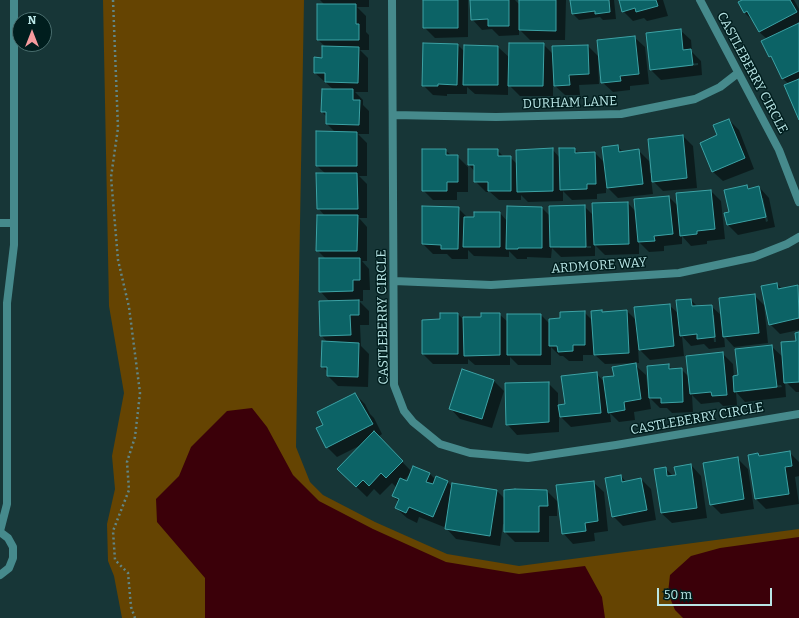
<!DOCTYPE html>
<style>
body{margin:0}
#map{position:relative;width:799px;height:618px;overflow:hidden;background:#173637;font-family:Bitter,serif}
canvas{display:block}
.north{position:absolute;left:12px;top:12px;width:40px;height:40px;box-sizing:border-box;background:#001e1e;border:1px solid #4a6e6e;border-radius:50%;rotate:0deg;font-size:11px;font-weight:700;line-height:16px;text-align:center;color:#b9e6e6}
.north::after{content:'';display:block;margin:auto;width:14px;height:18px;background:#f59b9e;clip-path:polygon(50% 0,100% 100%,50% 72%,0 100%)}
.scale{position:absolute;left:657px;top:588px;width:115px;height:18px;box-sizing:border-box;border:2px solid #b9e6e6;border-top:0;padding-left:5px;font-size:12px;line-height:14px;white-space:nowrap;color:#b9e6e6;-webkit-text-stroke:3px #001e1e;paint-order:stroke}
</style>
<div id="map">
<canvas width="799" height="618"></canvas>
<div class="north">N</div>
<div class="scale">50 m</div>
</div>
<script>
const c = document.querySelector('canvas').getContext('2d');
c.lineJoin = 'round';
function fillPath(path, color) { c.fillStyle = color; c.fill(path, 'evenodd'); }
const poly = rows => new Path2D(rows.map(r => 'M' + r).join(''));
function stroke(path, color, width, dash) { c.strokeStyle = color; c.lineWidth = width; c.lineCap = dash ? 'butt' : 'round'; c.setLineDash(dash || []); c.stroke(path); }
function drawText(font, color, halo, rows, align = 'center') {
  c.font = font + ' Bitter,serif'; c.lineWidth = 3; c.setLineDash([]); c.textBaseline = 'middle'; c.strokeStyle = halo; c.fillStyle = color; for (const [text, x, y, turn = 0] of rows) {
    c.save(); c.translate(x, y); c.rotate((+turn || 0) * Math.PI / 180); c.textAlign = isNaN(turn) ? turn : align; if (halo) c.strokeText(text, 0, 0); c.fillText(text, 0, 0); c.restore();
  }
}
const green = poly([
 [103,0,304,0,296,447,310,482,323,495,375,522,447,554,519,566,799,529,799,618,122,618,114,576,108,561,107,524,115,489,112,456,124,393,109,306]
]);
const water = poly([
 [252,408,267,427,293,475,319,501,373,529,446,562,519,574,585,566,602,597,605,618,205,618,205,578,157,522,156,499,179,476,191,447,227,411],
 [799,537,799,618,683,618,675,610,668,593,670,575,691,556,720,548]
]);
const shadow = poly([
 [320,0,369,0,369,7,357,7,366,16,366,32,369,35,369,50,360,50,368,58,368,92,355,92,363,100,363,105,369,111,369,134,358,134,367,143,367,176,359,176,367,184,367,218,359,218,367,227,367,261,362,261,369,269,370,290,363,290,363,301,359,301,369,311,369,325,360,325,361,346,369,354,368,387,338,386,328,376,328,372,322,366,328,343,321,335,330,302,320,291,326,259,317,250,325,216,318,208,326,174,317,166,336,133,327,124,327,117,322,112,334,90,315,73,323,59,326,47,318,40,325,5],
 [424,0,468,0,468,37,435,38,424,27],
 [471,0,515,0,520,5,520,0,566,0,565,40,530,40,519,29,519,35,499,36,492,29,482,30,472,19],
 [571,0,614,0,616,19,603,20,600,17,579,20,572,13],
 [620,0,663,0,668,16,647,21,644,18,633,21,623,11],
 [744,0,794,0,799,9,799,118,789,84,783,79,775,61,770,56,767,39,759,32,755,23,744,12],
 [680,30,691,40,692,52,701,61,702,75,661,80,651,70],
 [698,63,698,65,659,70,659,68],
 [634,37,645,47,649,84,630,86,630,90,613,92,602,82,600,58,598,58,599,84,579,85,580,95,565,95,553,84,553,96,520,96,508,84,508,95,475,94,467,87,467,94,447,94,447,96,433,95,423,85,458,45,465,52,498,47,510,58,543,44,553,54,588,46,600,58],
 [729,120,739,130,754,169,723,181,712,171,719,136],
 [683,136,693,146,697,188,663,191,651,179,653,194,618,198,606,186,606,193,597,194,597,199,572,200,563,191,563,201,528,202,521,195,521,200,499,200,490,192,486,192,475,181,475,172,469,165,497,150,504,157,510,157,517,164,552,149,560,158,574,149,579,153,595,153,605,163,617,146,623,152,638,150,649,161,650,173,652,173],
 [445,150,452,156,457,156,468,167,468,192,457,192,457,200,433,200,423,190],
 [747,186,750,189,759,187,769,198,775,227,738,235,728,225,730,213],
 [761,198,763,198,768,221,766,222],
 [711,191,721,201,725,239,707,241,707,244,691,246,682,236,682,244,664,246,664,251,649,252,639,242,639,254,605,255,595,245,595,256,561,257,552,248,551,258,527,257,527,259,517,259,509,251,509,257,474,256,468,250,468,259,452,259,447,254,433,254,423,244,458,208,468,218,500,213,507,221,542,208,550,216,584,206,594,216,628,203,636,212,669,197,678,206],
 [560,246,591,246,591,248,560,248],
 [777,284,782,289,798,286,799,287,799,330,780,334,770,324],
 [754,295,764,305,768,343,734,347,724,336,725,347,709,349,704,344,691,346,682,336,684,356,650,360,638,348,639,363,605,364,595,355,583,355,583,361,569,361,563,356,560,356,551,347,551,365,518,365,510,357,510,365,475,365,468,359,468,364,433,364,423,354,441,320,458,314,464,320,482,318,499,314,508,322,541,315,550,324,584,312,593,321,602,311,603,313,627,311,637,321,669,305,679,314,691,300,698,307,711,306,722,316],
 [712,315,714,315,716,342,714,342],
 [799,333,799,392,796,392,785,381,786,397,745,402,736,392,737,405,723,406,719,402,701,404,692,395,693,412,672,413,667,408,660,408,649,397,651,409,634,412,635,420,619,422,610,413,611,422,571,427,559,415,559,432,517,435,507,424,548,383,558,393,558,406,566,405,596,373,604,382,635,365,646,375,648,390,649,390,669,366,673,370,681,369,689,377,723,354,733,364,734,377,739,376,771,346,784,358,797,342],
 [781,385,782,387,743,392,743,390],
 [493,380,504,391,492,428,460,419,450,408],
 [355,394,365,404,370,414,374,418,382,434,378,437,412,472,403,481,408,482,430,474,436,480,437,478,448,482,452,487,497,491,505,499,547,491,557,501,557,516,549,516,549,542,515,542,505,532,505,525,503,524,500,546,456,539,446,528,447,521,444,527,419,517,417,523,407,518,396,508,399,502,393,496,397,488,392,483,380,495,374,489,367,497,338,469,361,445,337,457,327,447,325,425],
 [789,452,799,462,799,476,795,477,799,504,766,509,756,499,758,454,760,457],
 [737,458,748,469,754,509,721,514,711,504],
 [691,465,701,476,707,518,672,523,661,513,666,469,673,476,677,476],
 [621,476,626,482,641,479,651,489,656,520,623,526,613,516],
 [593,482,604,492,608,531,594,533,595,541,573,544,563,533]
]);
const building = poly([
 [423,0,458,0,458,28,423,28,423,0],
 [470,0,509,0,509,26,488,26,488,19,471,20,470,0],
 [519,0,556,0,556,31,519,30,519,0],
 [570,0,609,0,610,12,595,14,595,11,572,14,570,0],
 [619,0,656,0,658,6,636,12,635,8,622,12,619,0],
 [742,0,790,0,797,12,759,32,747,11,744,13,738,2,742,0],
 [317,4,356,4,356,24,359,24,359,40,317,40,317,4],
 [799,23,799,71,782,79,771,56,769,57,761,41,799,23],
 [681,29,683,50,691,49,693,65,650,70,646,33,681,29],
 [635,36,639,74,620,76,621,81,601,83,597,40,635,36],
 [423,43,458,44,457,85,438,84,438,86,422,86,423,43],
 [509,43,544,43,543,86,508,86,509,43],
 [464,45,498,46,498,85,463,85,464,45],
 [588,45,589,74,569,75,570,85,554,86,552,46,588,45],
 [322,46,359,47,358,83,325,82,325,73,314,73,314,57,322,58,322,46],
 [799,79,799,120,784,85,799,79],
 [322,89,353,89,353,100,360,100,359,125,326,124,326,112,321,112,322,89],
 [729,119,745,158,712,172,700,143,717,135,713,125,729,119],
 [316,131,357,132,357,166,316,166,316,131],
 [683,135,687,178,652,182,648,139,683,135],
 [618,145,619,152,639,149,643,184,607,188,602,147,618,145],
 [553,148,553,191,517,192,516,150,553,148],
 [559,148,575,148,575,153,595,152,596,184,587,184,587,189,560,190,559,148],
 [422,149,446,149,446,155,458,155,458,182,447,182,447,191,422,191,422,149],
 [468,149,498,149,498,156,511,156,511,191,488,191,488,182,474,182,474,165,468,165,468,149],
 [316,173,357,173,358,209,317,209,316,173],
 [747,185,748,189,759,186,766,217,727,225,724,213,729,212,724,190,747,185],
 [711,190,715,229,697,231,697,234,680,236,676,193,711,190],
 [669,196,673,234,654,236,655,241,638,242,634,199,669,196],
 [628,202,629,244,594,245,592,203,628,202],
 [585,205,586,247,550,247,549,206,585,205],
 [422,206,459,207,458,249,441,249,441,245,422,244,422,206],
 [507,206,542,207,542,248,518,248,518,249,506,249,507,206],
 [474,212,500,212,500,247,463,247,464,217,474,217,474,212],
 [317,215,358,215,357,251,316,251,317,215],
 [319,258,360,258,360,280,353,280,353,291,319,292,319,258],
 [777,283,778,289,798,285,799,318,769,325,761,286,777,283],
 [755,294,759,333,723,337,719,298,755,294],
 [691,299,692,306,712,305,715,337,697,339,697,334,680,336,676,300,691,299],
 [359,300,359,315,350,315,351,335,320,336,319,301,359,300],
 [670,304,674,346,639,350,634,307,670,304],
 [602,310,602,312,627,310,629,353,594,355,591,311,602,310],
 [585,311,585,345,573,345,573,351,558,352,557,346,549,346,549,319,560,318,560,312,585,311],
 [440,313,458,313,458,354,422,354,422,320,440,319,440,313],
 [481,313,500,313,500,355,464,356,463,317,481,317,481,313],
 [507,314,541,314,541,355,507,355,507,314],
 [799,332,799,382,784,383,781,342,796,341,795,333,799,332],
 [322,341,359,343,358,377,327,376,327,367,321,367,322,341],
 [772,345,777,387,734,392,733,376,738,375,735,349,772,345],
 [723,352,727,395,712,396,711,392,690,394,686,356,723,352],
 [636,363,641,399,624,402,625,410,608,413,603,377,614,376,612,367,636,363],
 [669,364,669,369,682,368,683,402,661,403,661,398,649,398,647,366,669,364],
 [462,369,494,380,482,419,449,409,462,369],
 [597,372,601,413,560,417,558,405,565,404,561,376,597,372],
 [549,382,549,422,506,425,505,383,549,382],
 [355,393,373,424,326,448,316,428,323,425,317,412,355,393],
 [374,431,403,461,386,478,381,473,369,486,363,480,356,487,337,469,374,431],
 [790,451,792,466,785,467,789,494,755,499,748,455,758,453,759,456,790,451],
 [738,457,744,499,710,505,703,463,738,457],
 [691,464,697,508,661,513,654,469,666,467,667,476,676,475,674,467,691,464],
 [413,466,430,473,426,482,433,484,436,476,448,481,433,517,409,507,406,513,395,508,399,499,392,496,400,478,407,481,413,466],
 [621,475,622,482,641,478,647,510,612,517,605,478,621,475],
 [594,481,598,521,585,523,586,531,562,534,556,485,594,481],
 [452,483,497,490,490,536,445,529,452,483],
 [515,489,547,490,548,506,539,506,539,532,504,532,504,490,515,489]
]);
const path = poly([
 [113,0,118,128,111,177,118,260,129,307,140,393,135,437,127,462,129,490,113,531,115,560,128,573,131,607,135,618]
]);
const minor = poly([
 [392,0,394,385,404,411,413,422,440,444,470,453,528,458,616,445,799,414],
 [700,0,779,150,799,202],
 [393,115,496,117,621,114,695,99,720,87,738,73],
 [0,223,14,223],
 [394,281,491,285,679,273,754,257,787,244,799,237],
 [0,531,7,504,7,303,14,245,14,0],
 [0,532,8,538,13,547,13,558,9,568,0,575]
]);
const streetNames = [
 ["CASTLEBERRY CIRCLE",752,73,62],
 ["DURHAM LANE",570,103,-2],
 ["ARDMORE WAY",599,266,-4],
 ["CASTLEBERRY CIRCLE",383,317,-91],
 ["CASTLEBERRY CIRCLE",697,419,-10]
];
fillPath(green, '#654402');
fillPath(water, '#3b0009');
fillPath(shadow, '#0007');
fillPath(building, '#0c6366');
stroke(building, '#3da2a5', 1);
stroke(path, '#618687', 2.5, [2, 3]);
stroke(minor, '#468a8c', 8);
drawText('13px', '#b9e6e6', '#001e1e', streetNames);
</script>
